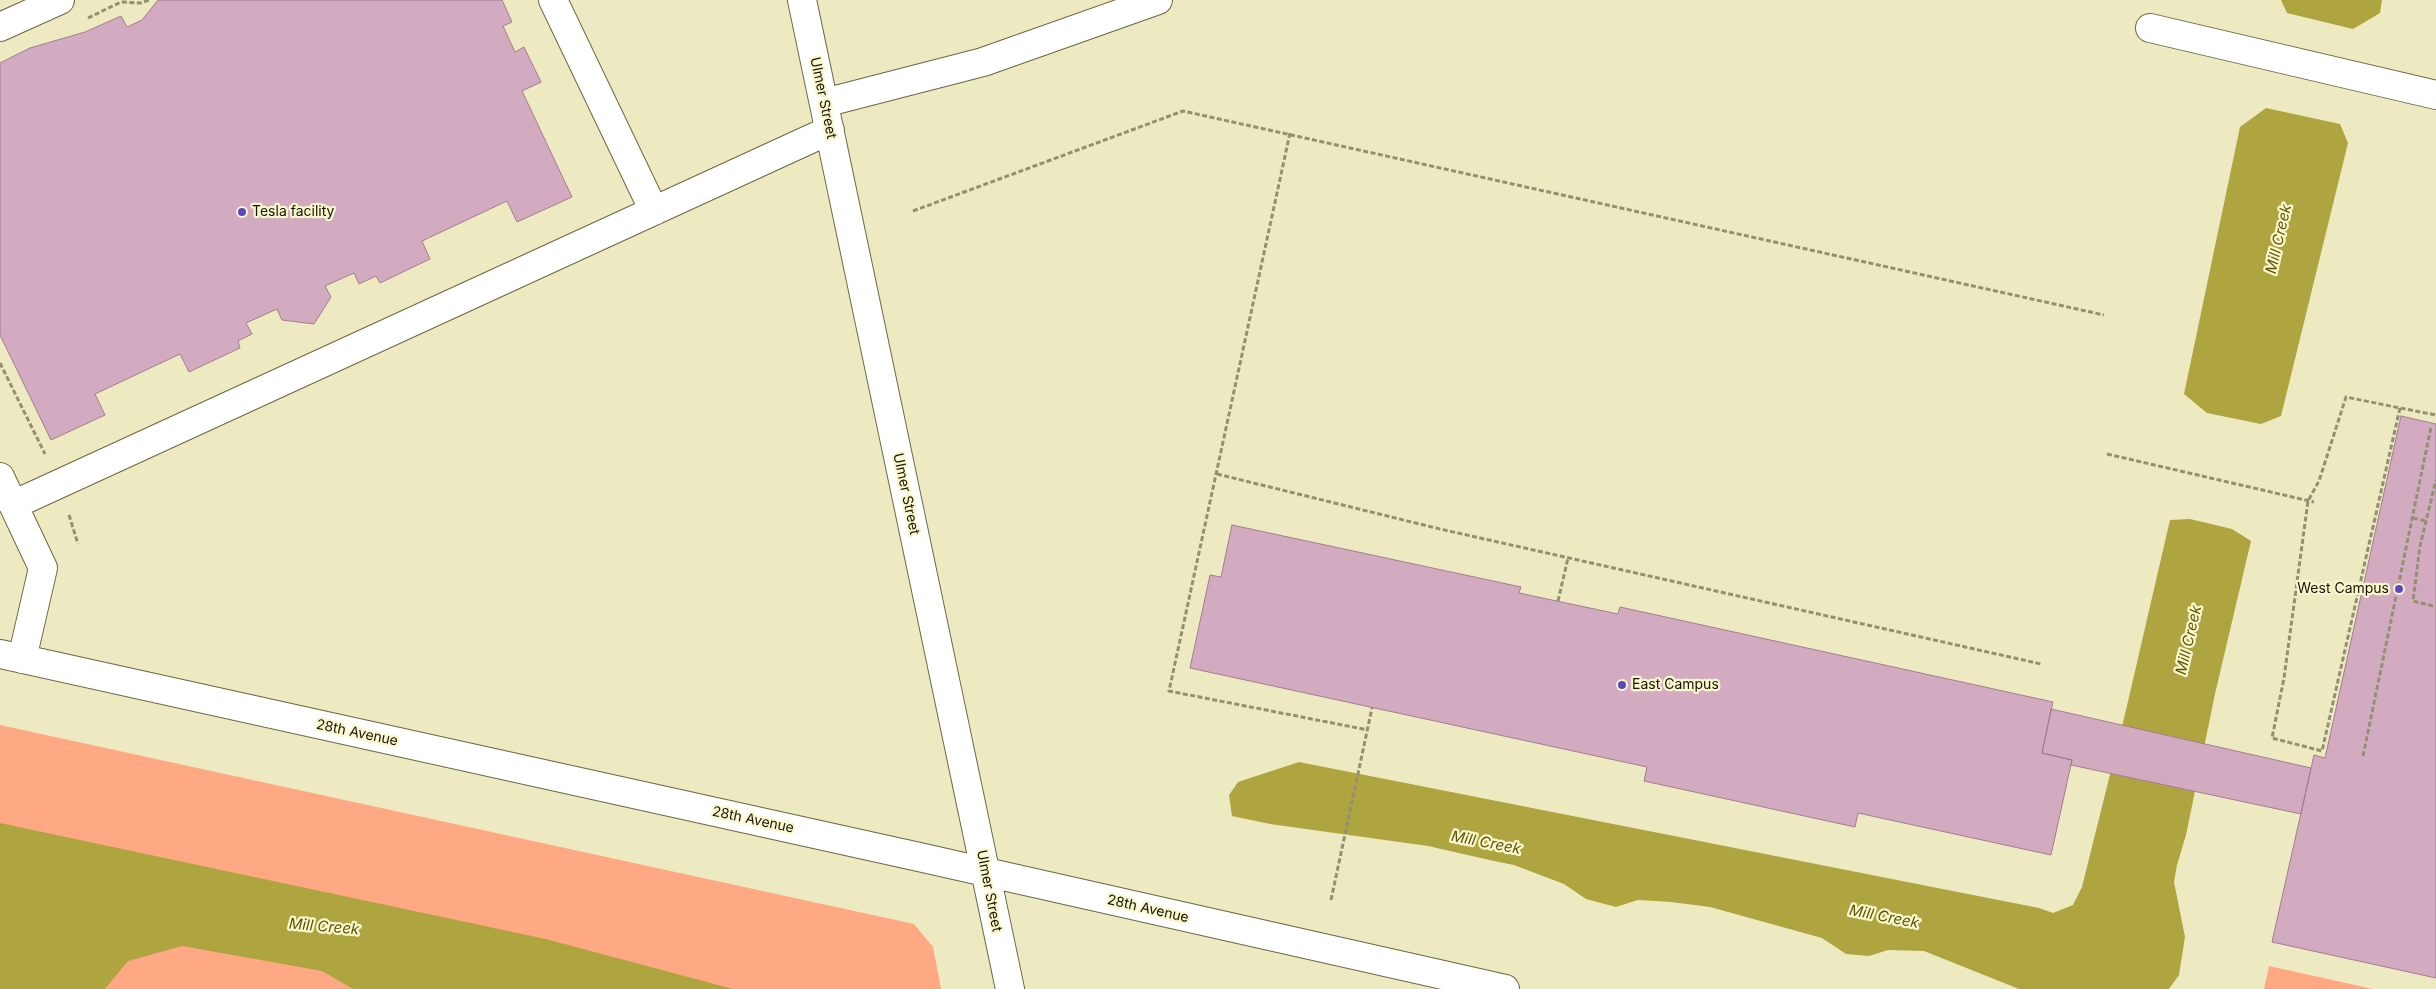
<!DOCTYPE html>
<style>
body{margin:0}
canvas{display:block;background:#ede9c0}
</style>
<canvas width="2436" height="989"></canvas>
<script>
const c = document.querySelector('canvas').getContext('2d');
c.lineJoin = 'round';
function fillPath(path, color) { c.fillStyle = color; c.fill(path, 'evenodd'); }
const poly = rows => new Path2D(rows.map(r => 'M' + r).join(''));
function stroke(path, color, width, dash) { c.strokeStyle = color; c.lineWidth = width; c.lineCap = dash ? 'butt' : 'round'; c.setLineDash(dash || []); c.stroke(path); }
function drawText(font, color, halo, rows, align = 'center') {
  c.font = font + ' Inter,sans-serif'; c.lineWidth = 4.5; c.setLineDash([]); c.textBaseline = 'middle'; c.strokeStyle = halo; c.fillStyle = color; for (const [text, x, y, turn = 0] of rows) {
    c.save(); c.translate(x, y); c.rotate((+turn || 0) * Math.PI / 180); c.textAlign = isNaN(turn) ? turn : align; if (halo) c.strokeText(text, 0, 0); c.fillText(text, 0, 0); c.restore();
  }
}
const green = poly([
 [0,725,914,924,933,947,941,989,0,989],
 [2269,966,2373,989,2264,989]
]);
const water = poly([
 [2281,0,2382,0,2380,13,2353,29,2287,13],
 [2266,108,2340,124,2348,143,2281,416,2261,424,2207,413,2184,394,2240,127],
 [2190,519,2232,529,2251,541,2215,694,2186,835,2177,865,2174,882,2185,937,2179,975,2169,989,2019,989,1924,951,1888,950,1869,956,1846,954,1822,938,1710,907,1671,902,1638,900,1616,907,1586,899,1564,884,1514,865,1494,861,1428,846,1270,824,1232,816,1229,795,1238,782,1299,762,2039,908,2053,913,2073,905,2082,887,2126,710,2170,520],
 [0,823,546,939,733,989,353,989,322,971,182,946,128,961,105,989,0,989]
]);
const building = poly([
 [158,0,502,0,512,22,503,26,515,52,524,47,541,82,522,91,572,197,517,222,507,201,422,241,430,259,380,283,376,276,359,284,354,273,325,286,331,297,314,324,282,320,277,309,246,323,252,334,238,341,240,348,189,372,180,354,95,394,105,415,51,440,0,335,0,63,30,48,85,32,121,16,127,27,142,20,158,0],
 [2401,416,2436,424,2436,978,2272,942,2314,755,2325,758,2401,416],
 [1232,525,1521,587,1519,593,1618,614,1620,607,2053,702,2042,753,2072,760,2051,855,1858,813,1855,827,1644,781,1647,767,1190,668,1210,575,1221,577,1232,525],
 [2051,709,2311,768,2301,814,2071,765,2072,760,2042,753,2051,709]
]);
const path = poly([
 [88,18,121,2,141,3,149,0],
 [1290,133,1169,691,1368,730],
 [913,211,1183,111,2104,315],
 [0,363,45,454],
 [2400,408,2322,751,2272,738,2284,678,2308,501,2319,481,2346,397,2400,408,2436,415],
 [2107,454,2314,502],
 [1217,474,1440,529,2041,664],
 [69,515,78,544],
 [2413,518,2426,521],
 [1558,601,1568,558],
 [2433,606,2413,601,2420,546,2436,480],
 [2363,756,2431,427],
 [1331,900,1372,708]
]);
const minor = poly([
 [553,0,654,211],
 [802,0,1010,989],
 [0,27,60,0],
 [2150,28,2436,95],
 [824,103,983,62,1158,0],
 [0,477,43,568,22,659],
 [13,505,830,130],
 [0,654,919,857,1505,989]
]);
const markers = [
 [242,212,5,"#5949c1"],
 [2399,589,5,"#5949c1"],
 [1622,685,5,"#5949c1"]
];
const streetNames = [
 ["Ulmer Street",823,98,78],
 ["Ulmer Street",906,494,78],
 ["28th Avenue",357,733,12],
 ["28th Avenue",753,820,12],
 ["Ulmer Street",989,891,79],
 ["28th Avenue",1148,909,13]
];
const poiNames = [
 ["Tesla facility",252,212],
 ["West Campus",2389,589,"right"],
 ["East Campus",1632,685]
];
const waterNames = [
 ["Mill Creek",2279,239,-77],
 ["Mill Creek",2189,640,-77],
 ["Mill Creek",1486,843,11],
 ["Mill Creek",1884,917,11],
 ["Mill Creek",324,927,5]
];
fillPath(green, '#ffa884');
fillPath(water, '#afa540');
fillPath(building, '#d2abc1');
stroke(building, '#a27c91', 1);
stroke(minor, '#6b6742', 30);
stroke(path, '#939072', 3, [5, 2.5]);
stroke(minor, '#fff', 28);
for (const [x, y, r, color] of markers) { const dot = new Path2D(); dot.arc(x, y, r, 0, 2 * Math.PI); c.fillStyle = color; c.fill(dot); stroke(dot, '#faf7cd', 2); }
drawText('14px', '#161406', '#faf7cd', streetNames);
drawText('14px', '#161406', '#faf7cd', poiNames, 'left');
drawText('italic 15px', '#5d5607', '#faf7cd', waterNames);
</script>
